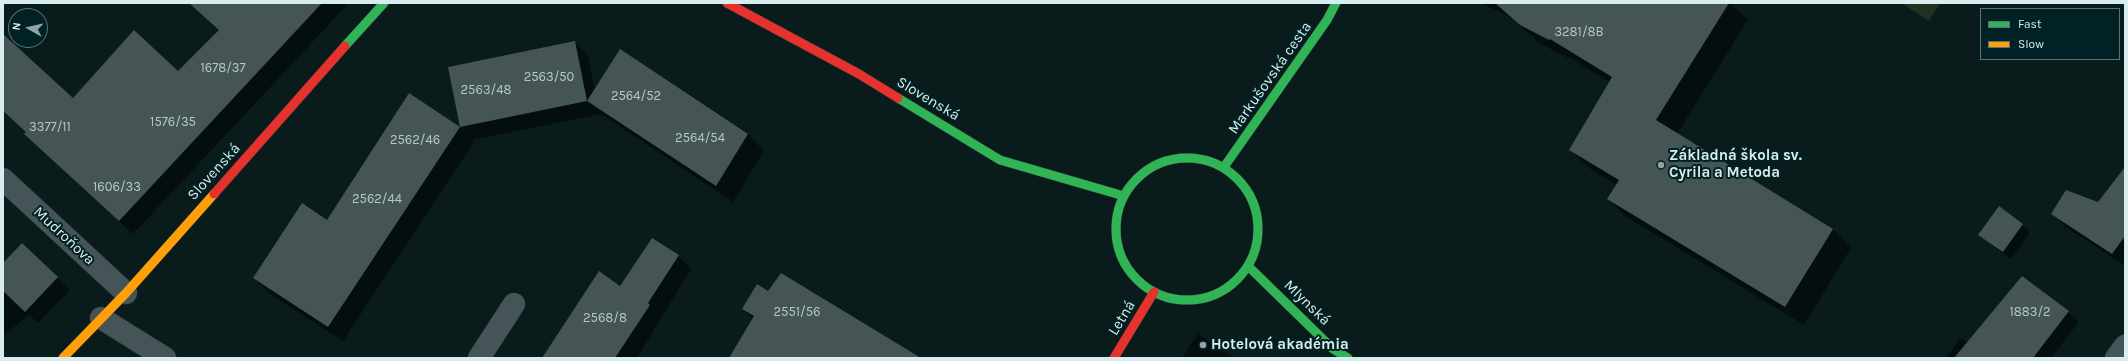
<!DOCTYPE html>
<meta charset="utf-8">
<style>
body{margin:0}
#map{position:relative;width:2128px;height:361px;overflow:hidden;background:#0a1b1c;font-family:Karla,sans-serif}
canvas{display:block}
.frame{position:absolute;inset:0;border:4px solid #d8edef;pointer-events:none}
.legend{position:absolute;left:1980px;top:8px;width:140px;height:52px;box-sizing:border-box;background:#022124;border:1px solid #587375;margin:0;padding:5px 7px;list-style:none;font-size:12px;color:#d8edef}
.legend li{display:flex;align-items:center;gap:8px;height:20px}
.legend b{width:20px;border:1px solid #587375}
.north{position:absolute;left:8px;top:8px;width:40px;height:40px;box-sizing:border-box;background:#022124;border:1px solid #587375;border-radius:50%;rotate:278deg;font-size:11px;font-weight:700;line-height:16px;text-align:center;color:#d8edef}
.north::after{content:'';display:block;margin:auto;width:14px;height:18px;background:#90a4a5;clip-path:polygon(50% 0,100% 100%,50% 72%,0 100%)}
</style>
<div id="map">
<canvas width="2128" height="361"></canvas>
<div class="frame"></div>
<ul class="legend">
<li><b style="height:5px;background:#30b455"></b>Fast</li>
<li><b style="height:5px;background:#ff9f0a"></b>Slow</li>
</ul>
<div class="north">N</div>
</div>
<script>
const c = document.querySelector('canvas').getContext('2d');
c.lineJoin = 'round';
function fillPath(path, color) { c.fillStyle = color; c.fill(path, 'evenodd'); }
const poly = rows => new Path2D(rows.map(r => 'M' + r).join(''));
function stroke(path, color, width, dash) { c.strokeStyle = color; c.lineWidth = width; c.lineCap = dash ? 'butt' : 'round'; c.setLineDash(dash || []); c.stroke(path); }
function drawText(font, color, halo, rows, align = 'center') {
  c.font = font + ' Karla,sans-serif'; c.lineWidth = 4; c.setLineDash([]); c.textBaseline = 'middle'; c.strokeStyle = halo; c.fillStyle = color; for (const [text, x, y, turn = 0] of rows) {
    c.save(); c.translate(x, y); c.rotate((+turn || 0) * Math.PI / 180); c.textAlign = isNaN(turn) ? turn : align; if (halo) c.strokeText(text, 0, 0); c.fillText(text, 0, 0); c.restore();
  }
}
const green = poly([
 [1901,3,1940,3,1929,21]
]);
const shadow = poly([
 [250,3,349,3,133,234,38,147,25,134,27,132,3,112,3,36,73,100,178,73],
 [1481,3,1730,3,1748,20,1677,134,1833,229,1851,248,1804,325,1627,217,1608,199,1617,185,1589,168,1570,149,1610,82,1569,57,1568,58,1539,43,1510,17],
 [574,42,588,55,595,90,748,134,764,151,733,202,601,114,472,140,474,142,343,341,269,293,254,278,327,221,409,95,462,129,449,67],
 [2125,193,2125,266,2066,227,2053,214,2098,203],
 [2022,225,2030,232,2011,259,1980,235],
 [22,244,70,290,38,323,29,315,3,336,3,265],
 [678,256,691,269,637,358,543,358,621,287],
 [2023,278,2068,312,2079,322,2051,358,1946,358,1960,338,1968,343],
 [769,293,918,358,740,358,753,319,743,309],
 [1198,334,1234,358,1182,358]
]);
const building = poly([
 [189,3,322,3,119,221,24,134,26,132,3,111,3,34,73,98,134,30,178,71,219,30],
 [1495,3,1729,3,1656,120,1833,229,1785,307,1607,199,1619,180,1569,150,1612,77,1550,39,1549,40,1520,25],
 [575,41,587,101,460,127,448,67],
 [620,49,748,134,716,186,587,101],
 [409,93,460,127,328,327,253,278,302,203,327,220],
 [2125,167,2125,236,2112,254,2051,214,2066,190,2098,202],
 [1999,206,2023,224,2003,252,1978,235],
 [652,238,679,255,648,303,650,305,615,358,542,358,599,271,620,286],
 [22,243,58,277,25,312,3,291,3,263],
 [781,273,921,358,729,358,754,316,742,309,757,284,768,291],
 [2022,276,2069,311,2033,358,1954,358]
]);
const street = poly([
 [3,179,126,293],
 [101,318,165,358],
 [479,358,514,304],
 [2116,358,2125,346]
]);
const fast = poly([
 [345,46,384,3],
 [898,98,1000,160,1124,196],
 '1116 229a71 71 0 1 1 142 0a71 71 0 1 1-142 0Z',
 [1224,167,1327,20,1336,3],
 [1248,266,1333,349,1348,358]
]);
const slow = poly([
 [63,358,126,293,214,194]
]);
const jam = poly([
 [727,3,859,74,898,98],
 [214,194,345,46],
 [1114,358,1154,292]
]);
const markers = [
 [1661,165,4,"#90a4a5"],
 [1203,345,4,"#90a4a5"]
];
const numberNames = [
 ["3281/8B",1579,32],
 ["1678/37",223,68],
 ["2563/50",549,77],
 ["2563/48",486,90],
 ["2564/52",636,96],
 ["1576/35",173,122],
 ["3377/11",50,127],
 ["2564/54",700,138],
 ["2562/46",415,140],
 ["1606/33",117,187],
 ["2562/44",377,199],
 ["2551/56",797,312],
 ["1883/2",2030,312],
 ["2568/8",605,318]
];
const streetNames = [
 ["Markušovská cesta",1270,78,-55],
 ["Slovenská",928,99,31],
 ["Slovenská",214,172,-48],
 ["Mudroňova",64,236,43],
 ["Mlynská",1307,303,44],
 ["Letná",1122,318,-59]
];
const poiNames = [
 ["Základná škola sv.",1669,156],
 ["Cyrila a Metoda",1669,173],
 ["Hotelová akadémia",1211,345]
];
fillPath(green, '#203120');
fillPath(shadow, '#0007');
fillPath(building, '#445553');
stroke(street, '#283334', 23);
stroke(fast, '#283334', 10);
stroke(slow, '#283334', 10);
stroke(jam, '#283334', 10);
stroke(street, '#455557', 22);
stroke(fast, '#30b455', 9);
stroke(slow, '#ff9f0a', 9);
stroke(jam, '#e5322d', 9);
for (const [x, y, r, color] of markers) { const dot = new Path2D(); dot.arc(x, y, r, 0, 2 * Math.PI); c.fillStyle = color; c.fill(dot); stroke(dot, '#022124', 1.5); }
drawText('13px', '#b3c7c8', null, numberNames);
drawText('15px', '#d8edef', '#022124', streetNames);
drawText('bold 15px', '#d8edef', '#022124', poiNames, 'left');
</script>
